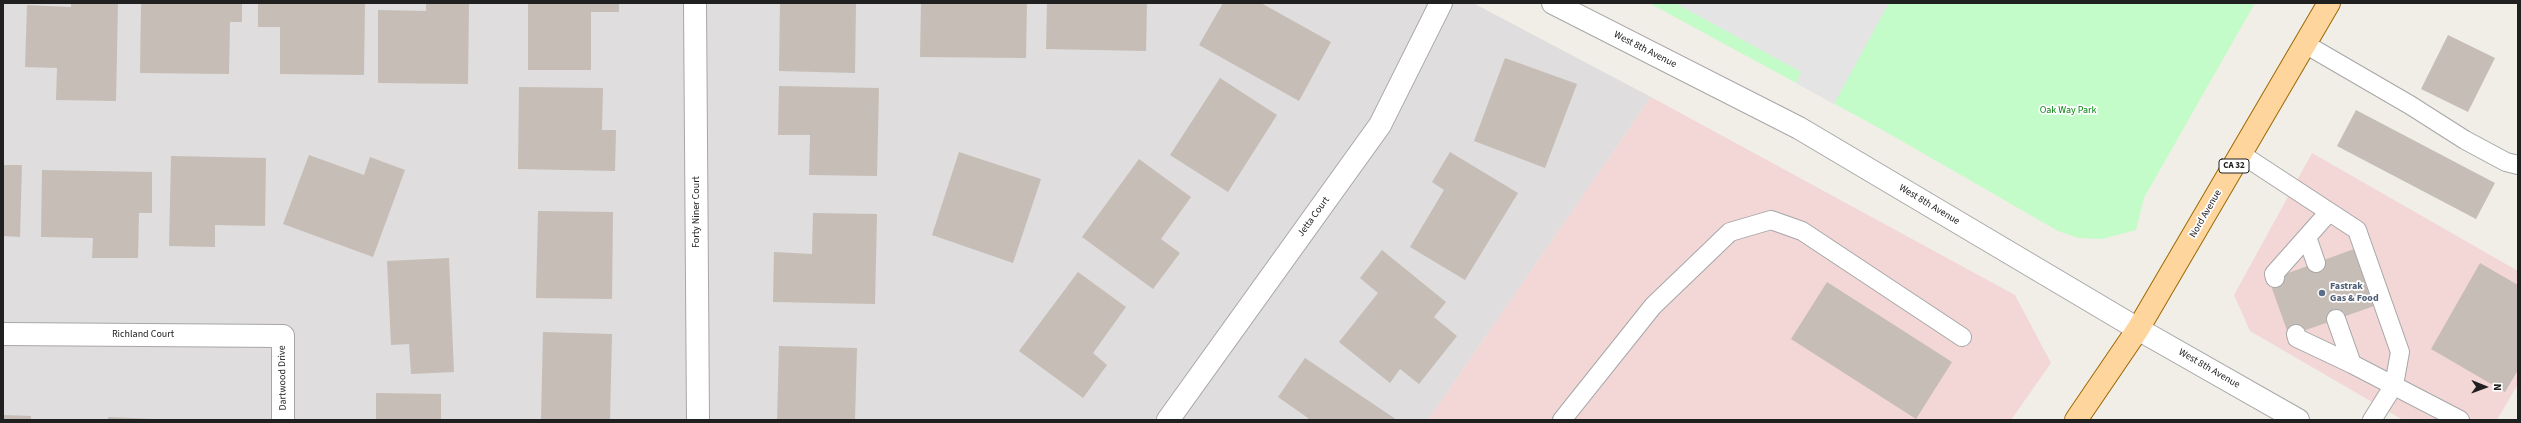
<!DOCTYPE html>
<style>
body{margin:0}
#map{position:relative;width:2521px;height:423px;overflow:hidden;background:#f1eee7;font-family:"Source Sans 3",sans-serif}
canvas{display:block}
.frame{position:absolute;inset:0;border:4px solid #202020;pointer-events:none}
.north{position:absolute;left:2465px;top:367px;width:40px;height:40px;-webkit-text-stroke:3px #fff;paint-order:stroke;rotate:91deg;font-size:11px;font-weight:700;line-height:16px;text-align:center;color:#202020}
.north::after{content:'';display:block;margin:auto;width:14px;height:18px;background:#202020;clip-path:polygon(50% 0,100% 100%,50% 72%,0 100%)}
</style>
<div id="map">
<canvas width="2521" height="423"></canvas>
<div class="frame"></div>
<div class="north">N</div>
</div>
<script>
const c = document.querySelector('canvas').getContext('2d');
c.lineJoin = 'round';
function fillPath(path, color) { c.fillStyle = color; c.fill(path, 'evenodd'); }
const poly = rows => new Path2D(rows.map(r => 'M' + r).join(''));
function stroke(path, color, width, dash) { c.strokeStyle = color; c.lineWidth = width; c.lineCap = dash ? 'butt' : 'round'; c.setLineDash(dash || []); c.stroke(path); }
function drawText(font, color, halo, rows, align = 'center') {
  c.font = font + ' "Source Sans 3",sans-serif'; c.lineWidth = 3.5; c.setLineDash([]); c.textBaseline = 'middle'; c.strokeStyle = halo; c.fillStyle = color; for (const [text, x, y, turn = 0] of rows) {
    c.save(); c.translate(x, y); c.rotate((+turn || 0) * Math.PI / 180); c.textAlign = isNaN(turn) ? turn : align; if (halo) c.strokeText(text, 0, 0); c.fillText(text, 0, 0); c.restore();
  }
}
const residential = poly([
 [3,3,1473,3,1651,97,1428,420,3,420]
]);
const commercial = poly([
 [1651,97,2015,295,2051,363,2011,420,1428,420],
 [2312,153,2518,271,2518,384,2497,420,2403,420,2250,331,2234,295]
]);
const park = poly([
 [1649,3,2255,3,2144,198,2136,230,2102,239,2079,238,2058,231,1879,128]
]);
const parking = poly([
 [1675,3,1889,3,1834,104,1796,83,1801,72]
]);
const building = poly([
 [71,3,118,3,116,101,56,100,57,68,25,67,27,5,71,7],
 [141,3,242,3,242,22,230,22,229,74,140,73],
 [258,3,365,3,364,75,280,74,280,27,258,27],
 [426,3,469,3,468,84,378,83,378,10,426,11],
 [528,3,619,3,619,12,591,12,591,70,528,70],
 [780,3,856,3,855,73,779,71],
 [921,3,1027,3,1026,58,920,57],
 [1047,3,1147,3,1146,51,1046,49],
 [1223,3,1261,3,1331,42,1299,101,1199,45],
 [2448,35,2495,58,2468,112,2421,89],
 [1505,58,1577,84,1545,168,1474,141],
 [1220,78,1277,115,1228,192,1170,155],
 [779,86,879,88,877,176,809,175,810,135,778,135],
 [519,87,603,88,602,130,616,130,615,171,518,169],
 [2356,110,2495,183,2476,219,2337,146],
 [959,152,1041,179,1013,263,932,235],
 [1450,152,1518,193,1465,280,1410,247,1444,190,1432,182],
 [309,155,364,175,370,157,405,170,373,257,283,224],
 [171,156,266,158,265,226,215,225,215,247,169,246],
 [1139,159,1191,197,1161,239,1180,253,1153,289,1082,237],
 [3,165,22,165,20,237,3,236],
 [42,170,152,172,152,213,139,213,138,258,92,258,93,238,41,237],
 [538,211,613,212,612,299,536,298],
 [813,213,877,214,875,304,773,302,774,252,812,254],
 [2354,249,2374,306,2289,336,2269,280],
 [1382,250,1446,302,1434,317,1457,336,1419,384,1400,369,1390,383,1339,342,1378,293,1360,278],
 [449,258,454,372,411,374,409,344,391,345,387,261],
 [2480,263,2518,285,2518,370,2505,392,2431,349],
 [1078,272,1126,307,1093,353,1107,365,1083,398,1019,351],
 [1827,282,1952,362,1916,419,1791,339],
 [543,332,612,334,610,420,541,420],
 [779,346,857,348,855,420,777,420],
 [1305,358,1397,420,1307,420,1308,418,1278,397],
 [376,393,441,394,441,420,376,420],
 [3,415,31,416,31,420,3,420],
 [108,417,154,419,154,420,108,420]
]);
const service = poly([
 [2305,44,2410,105,2465,140,2506,162,2518,165],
 [2241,154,2357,230,2400,352,2394,385,2372,420],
 [2307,237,2316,263],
 [2275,278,2274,274,2329,212],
 [2336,319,2352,364],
 [2296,334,2297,338,2352,364,2460,420],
 [1562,420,1653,306,1730,232,1771,220,1802,231,1962,337]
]);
const minor = poly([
 [695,3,698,420],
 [3,334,283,336,283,420],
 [1168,420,1380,125,1441,3]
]);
const tertiary = poly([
 [1553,3,1799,128,2138,329,2298,420]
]);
const primary = poly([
 [2076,420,2138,329,2329,3]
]);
const markers = [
 [2322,293,4,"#5c6f8a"]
];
const shields = [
 [2234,166,30]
];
const shieldNames = [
 ["CA 32",2234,166]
];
const streetNames = [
 ["West 8th Avenue",1645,50,27],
 ["West 8th Avenue",1929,205,31],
 ["Forty Niner Court",697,212,-90],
 ["Nord Avenue",2206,214,-60],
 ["Jetta Court",1314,217,-54],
 ["Richland Court",143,335],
 ["West 8th Avenue",2209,369,30],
 ["Dartwood Drive",283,378,-91]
];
const parkNames = [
 ["Oak Way Park",2068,111]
];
const serviceNames = [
 ["Fastrak",2330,287],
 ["Gas & Food",2330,299]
];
fillPath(residential, '#dfdddd');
fillPath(commercial, '#f2d7d6');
fillPath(park, '#c3fcc8');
fillPath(parking, '#e4e4e4');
fillPath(building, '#c6bdb6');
stroke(service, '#a7a7a7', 20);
stroke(minor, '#a7a7a7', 24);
stroke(tertiary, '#a7a7a7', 24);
stroke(primary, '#9d6800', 24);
stroke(service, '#fff', 18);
stroke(minor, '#fff', 22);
stroke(tertiary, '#fff', 22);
stroke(primary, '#ffd59e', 22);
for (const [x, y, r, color] of markers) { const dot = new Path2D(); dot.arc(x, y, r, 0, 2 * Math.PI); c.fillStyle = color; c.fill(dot); stroke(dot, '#fff', 1.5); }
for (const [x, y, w] of shields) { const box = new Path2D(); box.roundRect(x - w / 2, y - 7, w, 14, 3); c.fillStyle = '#fff'; c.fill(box); stroke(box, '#202020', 1); }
drawText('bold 9px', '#202020', null, shieldNames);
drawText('10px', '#202020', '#fff', streetNames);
drawText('10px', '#078611', '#fff', parkNames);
drawText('bold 10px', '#4e5e75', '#fff', serviceNames, 'left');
</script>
